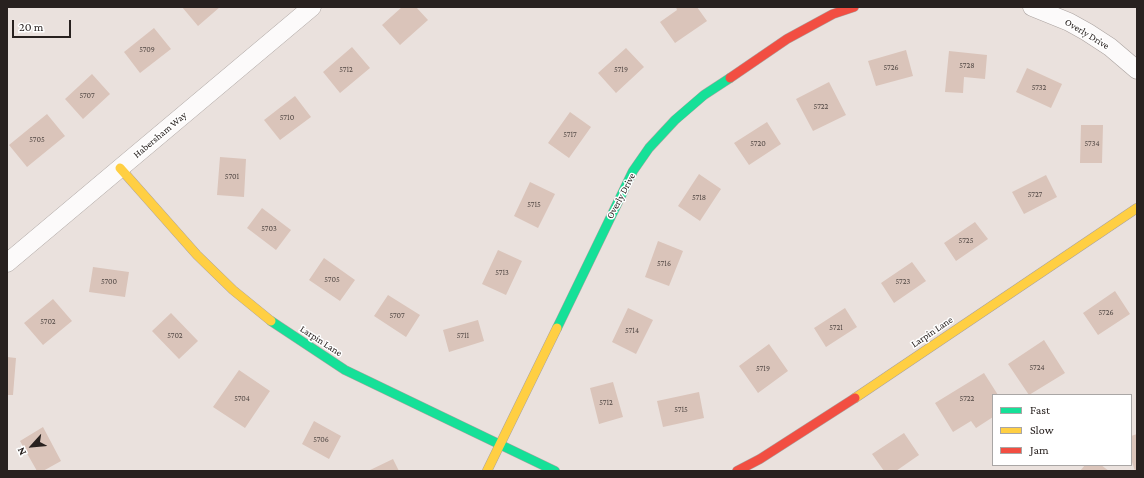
<!DOCTYPE html>
<style>
body{margin:0}
#map{position:relative;width:1144px;height:478px;overflow:hidden;background:#eae1dd;font-family:"Crimson Pro",serif}
canvas{display:block}
.frame{position:absolute;inset:0;border:8px solid #28211f;pointer-events:none}
.legend{position:absolute;left:992px;top:394px;width:140px;height:72px;box-sizing:border-box;background:#fff;border:1px solid #a9a6a5;margin:0;padding:5px 7px;list-style:none;font-size:12px;color:#28211f}
.legend li{display:flex;align-items:center;gap:8px;height:20px}
.legend b{width:20px;border:1px solid #a9a6a5}
.north{position:absolute;left:12px;top:426px;width:40px;height:40px;-webkit-text-stroke:3px #fff;paint-order:stroke;rotate:243deg;font-size:11px;font-weight:700;line-height:16px;text-align:center;color:#28211f}
.north::after{content:'';display:block;margin:auto;width:14px;height:18px;background:#28211f;clip-path:polygon(50% 0,100% 100%,50% 72%,0 100%)}
.scale{position:absolute;left:12px;top:20px;width:59px;height:18px;box-sizing:border-box;border:2px solid #28211f;border-top:0;padding-left:5px;font-size:12px;line-height:14px;white-space:nowrap;color:#28211f;-webkit-text-stroke:3px #fff;paint-order:stroke}
</style>
<div id="map">
<canvas width="1144" height="478"></canvas>
<div class="frame"></div>
<ul class="legend">
<li><b style="height:5px;background:#16e098"></b>Fast</li>
<li><b style="height:5px;background:#ffcf43"></b>Slow</li>
<li><b style="height:5px;background:#f24e42"></b>Jam</li>
</ul>
<div class="north">N</div>
<div class="scale">20 m</div>
</div>
<script>
const c = document.querySelector('canvas').getContext('2d');
c.lineJoin = 'round';
function fillPath(path, color) { c.fillStyle = color; c.fill(path, 'evenodd'); }
const poly = rows => new Path2D(rows.map(r => 'M' + r).join(''));
function stroke(path, color, width, dash) { c.strokeStyle = color; c.lineWidth = width; c.lineCap = dash ? 'butt' : 'round'; c.setLineDash(dash || []); c.stroke(path); }
function drawText(font, color, halo, rows, align = 'center') {
  c.font = font + ' "Crimson Pro",serif'; c.lineWidth = 3; c.setLineDash([]); c.textBaseline = 'middle'; c.strokeStyle = halo; c.fillStyle = color; for (const [text, x, y, turn = 0] of rows) {
    c.save(); c.translate(x, y); c.rotate((+turn || 0) * Math.PI / 180); c.textAlign = isNaN(turn) ? turn : align; if (halo) c.strokeText(text, 0, 0); c.fillText(text, 0, 0); c.restore();
  }
}
const building = poly([
 [182,7,220,7,198,26],
 [402,7,416,7,428,20,400,45,382,25],
 [676,7,697,7,707,21,675,43,660,22,677,10],
 [154,28,171,49,140,73,124,52],
 [352,47,370,68,340,93,323,72],
 [626,48,644,67,616,93,598,73],
 [906,50,913,76,876,86,868,61],
 [949,51,987,55,985,79,964,77,963,93,945,92],
 [1027,68,1062,84,1051,108,1016,92],
 [92,74,110,94,83,119,65,99],
 [829,82,846,115,813,131,796,99],
 [295,96,311,117,280,140,264,120],
 [570,112,591,127,569,158,548,143],
 [47,114,65,136,27,167,9,145],
 [767,122,781,144,749,165,734,143],
 [1081,125,1103,125,1102,163,1080,163],
 [220,157,246,159,244,197,217,195],
 [699,174,721,189,700,221,678,206],
 [1046,175,1057,197,1024,214,1012,192],
 [530,182,555,194,538,228,514,216],
 [262,208,291,230,276,250,247,228],
 [975,222,988,239,956,261,944,243],
 [658,241,683,251,669,286,645,277],
 [498,250,522,261,506,295,482,284],
 [324,258,355,280,340,301,309,280],
 [912,262,926,281,894,303,881,283],
 [93,267,129,272,125,297,89,292],
 [1115,291,1130,314,1098,335,1083,313],
 [388,295,420,315,406,337,374,316],
 [53,299,72,321,43,345,24,323],
 [628,308,653,320,636,354,612,342],
 [845,308,857,327,826,347,814,328],
 [171,313,198,341,179,359,152,331],
 [478,320,484,341,449,352,443,330],
 [1044,340,1065,373,1029,395,1008,364],
 [769,344,788,371,758,393,739,366],
 [7,357,16,358,13,395,7,395],
 [239,370,270,391,245,428,213,407],
 [984,373,998,395,993,395,993,417,976,428,971,421,953,432,935,403],
 [613,382,623,417,599,424,590,388],
 [699,392,704,418,663,427,657,401],
 [314,421,341,436,329,459,302,444],
 [43,427,61,461,43,471,37,471,20,441],
 [904,433,919,455,896,471,884,471,872,454],
 [1137,434,1137,471,1135,471,1131,459,1131,436],
 [393,459,399,471,368,471],
 [1085,465,1101,465,1109,471,1080,471]
]);
const street = poly([
 [1032,7,1069,22,1087,32,1110,47,1137,70],
 [7,263,312,7]
]);
const fast = poly([
 [271,321,345,370,555,471],
 [557,328,633,171,649,148,675,120,704,95,730,78]
]);
const slow = poly([
 [120,168,197,255,233,290,271,321],
 [855,398,1137,208],
 [487,471,557,328]
]);
const jam = poly([
 [730,78,787,39,833,14,854,7],
 [737,471,760,459,855,398]
]);
const numberNames = [
 ["5709",147,50],
 ["5728",967,66],
 ["5726",891,68],
 ["5712",346,70],
 ["5719",621,70],
 ["5732",1039,88],
 ["5707",87,96],
 ["5722",821,107],
 ["5710",287,118],
 ["5717",570,135],
 ["5705",37,140],
 ["5720",758,144],
 ["5734",1092,144],
 ["5701",232,177],
 ["5727",1035,195],
 ["5718",699,198],
 ["5715",534,205],
 ["5703",269,229],
 ["5725",966,241],
 ["5716",664,264],
 ["5713",502,273],
 ["5705",332,280],
 ["5700",109,282],
 ["5723",903,282],
 ["5726",1106,313],
 ["5707",397,316],
 ["5702",48,322],
 ["5721",836,328],
 ["5714",632,331],
 ["5702",175,336],
 ["5711",463,336],
 ["5724",1037,368],
 ["5719",763,369],
 ["5704",242,399],
 ["5722",967,399],
 ["5712",606,403],
 ["5715",681,410],
 ["5706",321,440]
];
const streetNames = [
 ["Overly Drive",1087,34,31],
 ["Habersham Way",160,135,-40],
 ["Overly Drive",621,196,-62],
 ["Larpin Lane",932,332,-34],
 ["Larpin Lane",321,341,33]
];
fillPath(building, '#dac4ba');
stroke(street, '#aaa29f', 19);
stroke(fast, '#aaa29f', 10);
stroke(slow, '#aaa29f', 10);
stroke(jam, '#aaa29f', 10);
stroke(street, '#fcfafa', 18);
stroke(fast, '#16e098', 9);
stroke(slow, '#ffcf43', 9);
stroke(jam, '#f24e42', 9);
drawText('8px', '#544a46', null, numberNames);
drawText('10px', '#28211f', '#fff', streetNames);
</script>
